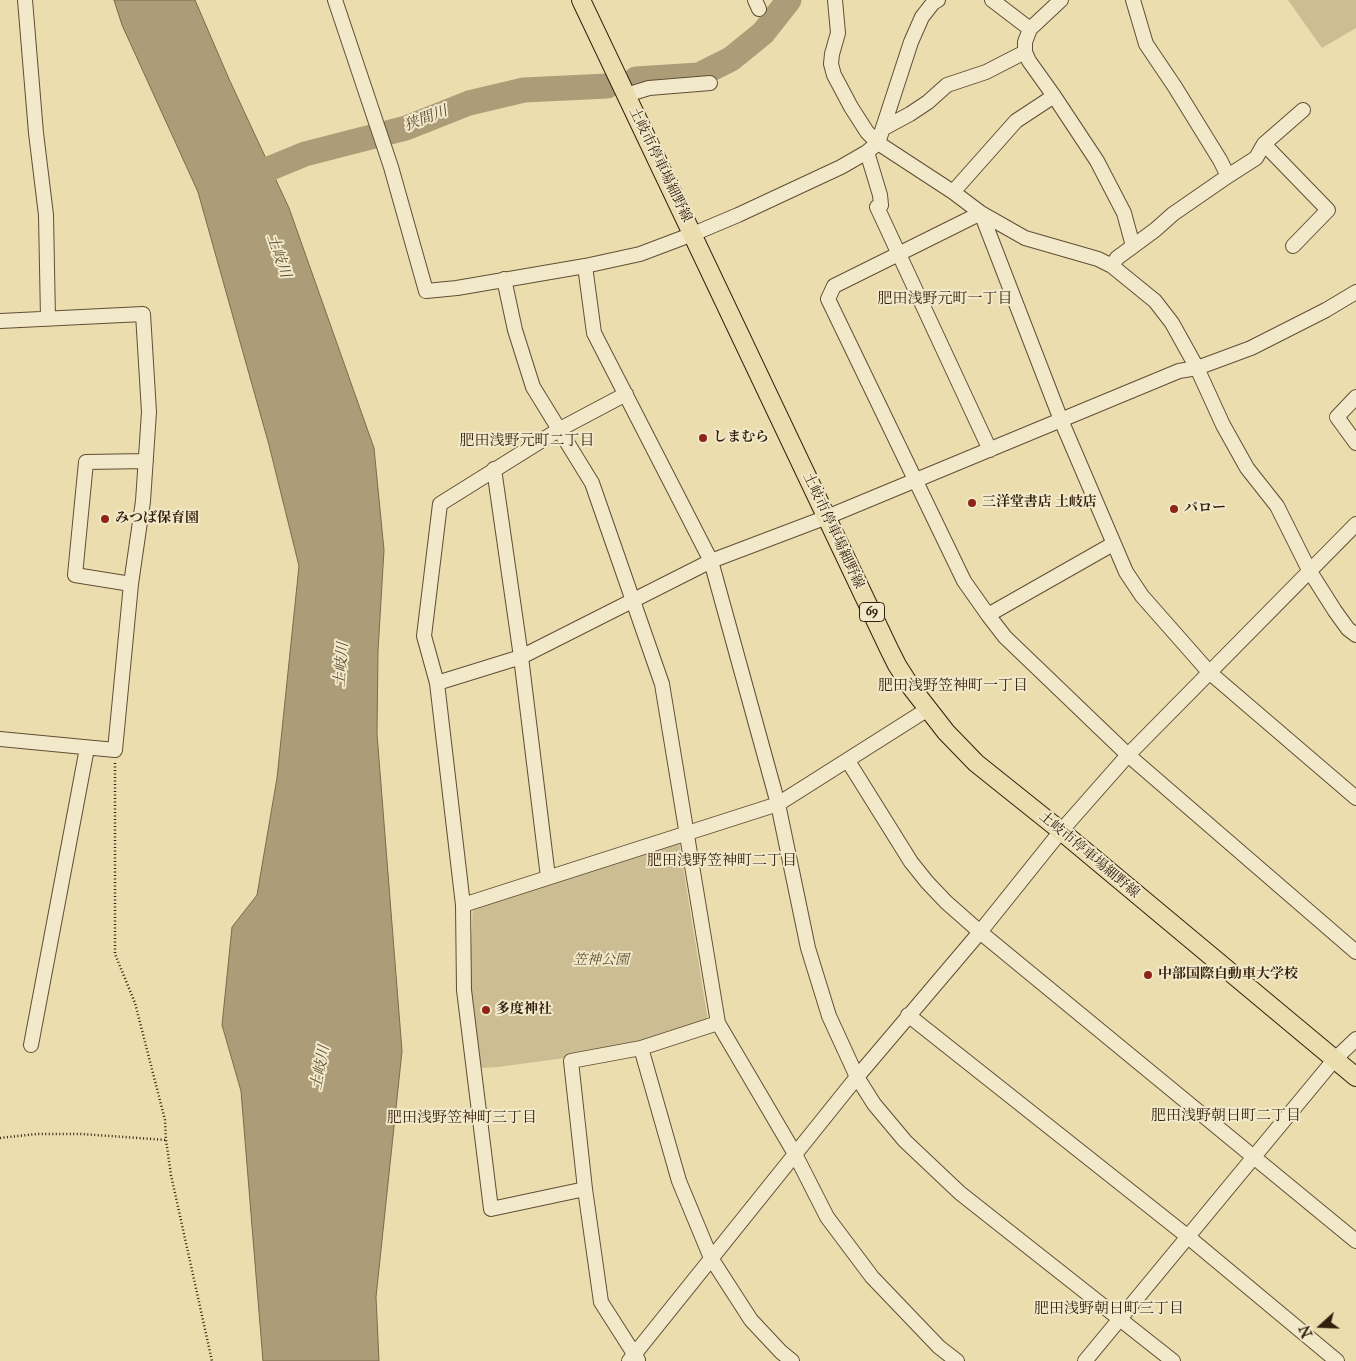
<!DOCTYPE html>
<meta charset="utf-8">
<style>
body{margin:0}
#map{position:relative;width:1356px;height:1361px;overflow:hidden;background:#ebddae;font-family:"IM FELL Great Primer",serif}
canvas{display:block}
.north{position:absolute;left:1296px;top:1301px;width:50px;height:50px;-webkit-text-stroke:4px #f2e9ca;paint-order:stroke;rotate:250deg;font-size:14px;font-weight:700;line-height:20px;text-align:center;color:#331e0d}
.north::after{content:'';display:block;margin:auto;width:18px;height:22px;background:#331e0d;clip-path:polygon(50% 0,100% 100%,50% 72%,0 100%)}
</style>
<div id="map">
<canvas width="1356" height="1361"></canvas>
<div class="north">N</div>
</div>
<script>
const c = document.querySelector('canvas').getContext('2d');
c.lineJoin = 'round';
function fillPath(path, color) { c.fillStyle = color; c.fill(path, 'evenodd'); }
const poly = rows => new Path2D(rows.map(r => 'M' + r).join(''));
function stroke(path, color, width, dash) { c.strokeStyle = color; c.lineWidth = width; c.lineCap = dash ? 'butt' : 'round'; c.setLineDash(dash || []); c.stroke(path); }
function drawText(font, color, halo, rows, align = 'center') {
  c.font = font + ' "IM FELL Great Primer","Noto Serif JP",serif'; c.lineWidth = 4; c.setLineDash([]); c.textBaseline = 'middle'; c.strokeStyle = halo; c.fillStyle = color; for (const [text, x, y, turn = 0] of rows) {
    c.save(); c.translate(x, y); c.rotate((+turn || 0) * Math.PI / 180); c.textAlign = isNaN(turn) ? turn : align; if (halo) c.strokeText(text, 0, 0); c.fillText(text, 0, 0); c.restore();
  }
}
const green = poly([
 [1288,0,1356,0,1356,28,1322,48],
 [679,842,709,1027,617,1051,498,1067,479,1068,469,988,473,906]
]);
const water = poly([
 [114,0,195,0,229,79,289,208,374,448,384,550,378,651,377,734,402,1051,376,1297,379,1361,263,1361,241,1091,222,1025,232,927,257,895,277,778,299,566,269,445,198,192,122,25,114,0]
]);
const river = poly([
 [636,79,699,75,731,59,763,33,789,0],
 [249,177,305,154,406,128,469,103,524,90,607,86]
]);
const path = poly([
 [115,763,115,954,135,1003,165,1120,166,1140,171,1175,212,1361],
 [0,1138,36,1134,82,1134,166,1140]
]);
const minor = poly([
 [25,0,36,133,46,215,48,319],
 [335,0,391,167,426,291,457,288,585,266,640,254,693,234,738,215,841,167,867,152,878,143,911,42,922,17,933,3,938,0],
 [755,0,759,9],
 [835,0,838,33,832,54,831,64,834,75,851,107,867,132,878,143,953,192,981,213,1025,238,1098,259,1112,266,1155,301,1172,323,1197,368,1223,425,1247,468,1277,506,1309,570,1335,611,1348,629,1356,635],
 [992,0,1030,29],
 [1025,52,1029,61,1054,96,1097,161,1124,213,1133,246],
 [626,95,649,88,710,83],
 [884,128,910,114,928,102,947,85,986,72,1025,52,1025,42,1030,29,1061,0],
 [1264,144,1328,210,1293,246],
 [867,152,880,195,881,205,877,207,990,450],
 [1228,176,1256,158,1264,144,1303,110],
 [953,192,1016,121,1054,96],
 [585,266,594,333,711,561,778,804,808,948,829,1016,857,1077,874,1104,905,1141,960,1193,1173,1361],
 [1112,266,1117,258,1155,230,1173,214,1228,176,1220,160,1175,87,1146,44,1133,0],
 [504,279,515,330,533,387,592,483,662,684,718,1023,795,1154,827,1217,872,1277,939,1347,957,1361],
 [0,321,143,314,149,412,143,501,131,584,115,750,0,739],
 [1356,397,1337,417,1356,443],
 [494,469,521,657,548,877],
 [131,584,75,575,86,462,146,461],
 [988,615,1113,544],
 [437,683,521,657,711,561,827,517,1179,371,1197,368,1251,348,1326,310,1356,292],
 [848,761,911,862,927,882,946,902,980,932,1356,1241],
 [1356,798,1209,672,1142,596,1126,572,1061,420,981,213,834,286,828,299,964,581,988,615,1005,637,1128,755,1356,952],
 [463,905,778,804,928,709],
 [908,1015,1187,1236,1337,1361],
 [31,1045,87,748],
 [641,1048,679,1181,711,1258,751,1320,781,1352,792,1361],
 [585,1189,491,1209,464,990,463,905,437,683,424,636,440,504,560,429,626,394],
 [638,1360,601,1302,585,1189,571,1061,641,1048,718,1023],
 [629,1361,857,1077,980,932,1061,831,1128,755,1356,524],
 [1085,1361,1334,1060,1356,1039]
]);
const major = poly([
 [581,0,889,649,897,665,911,687,946,732,976,763,1061,831,1356,1077]
]);
const markers = [
 [703,438,5,"#8f2418"],
 [972,503,5,"#8f2418"],
 [1174,509,5,"#8f2418"],
 [105,519,5,"#8f2418"],
 [1148,975,5,"#8f2418"],
 [486,1010,5,"#8f2418"]
];
const shields = [
 [872,612,25]
];
const shieldNames = [
 ["69",872,612]
];
const streetNames = [
 ["土岐市停車場細野線",660,165,64],
 ["土岐市停車場細野線",833,531,65],
 ["土岐市停車場細野線",1089,855,40]
];
const poiNames = [
 ["しまむら",713,438],
 ["三洋堂書店 土岐店",982,503],
 ["バロー",1184,509],
 ["みつば保育園",115,519],
 ["中部国際自動車大学校",1158,975],
 ["多度神社",496,1010]
];
const parkNames = [
 ["笠神公園",601,961]
];
const waterNames = [
 ["狭間川",426,119,-21],
 ["土岐川",278,256,71],
 ["土岐川",342,665,-85],
 ["土岐川",321,1068,-79]
];
const neighbourhoodNames = [
 ["肥田浅野元町一丁目",945,299],
 ["肥田浅野元町二丁目",527,441],
 ["肥田浅野笠神町一丁目",953,686],
 ["肥田浅野笠神町二丁目",722,861],
 ["肥田浅野朝日町二丁目",1226,1116],
 ["肥田浅野笠神町三丁目",462,1118],
 ["肥田浅野朝日町三丁目",1109,1309]
];
fillPath(green, '#ccbd93');
fillPath(water, '#ac9c77');
stroke(water, '#7c6a4d', 1);
stroke(river, '#ac9c77', 25);
stroke(minor, '#614e35', 16);
stroke(major, '#331e0d', 20);
stroke(path, '#331e0d', 2.5, [1, 2.5]);
stroke(minor, '#f2e9ca', 14);
stroke(major, '#ebddae', 18);
for (const [x, y, r, color] of markers) { const dot = new Path2D(); dot.arc(x, y, r, 0, 2 * Math.PI); c.fillStyle = color; c.fill(dot); stroke(dot, '#f2e9ca', 2); }
for (const [x, y, w] of shields) { const box = new Path2D(); box.roundRect(x - w / 2, y - 9.5, w, 19, 4); c.fillStyle = '#f2e9ca'; c.fill(box); stroke(box, '#331e0d', 1); }
drawText('bold 12px', '#331e0d', null, shieldNames);
drawText('14px', '#331e0d', '#f2e9ca', streetNames);
drawText('bold 14px', '#331e0d', '#f2e9ca', poiNames, 'left');
drawText('italic 14px', '#614e35', '#f2e9ca', parkNames);
drawText('italic 15px', '#5d4a32', '#f2e9ca', waterNames);
drawText('15px', '#331e0d', '#f2e9ca', neighbourhoodNames);
</script>
